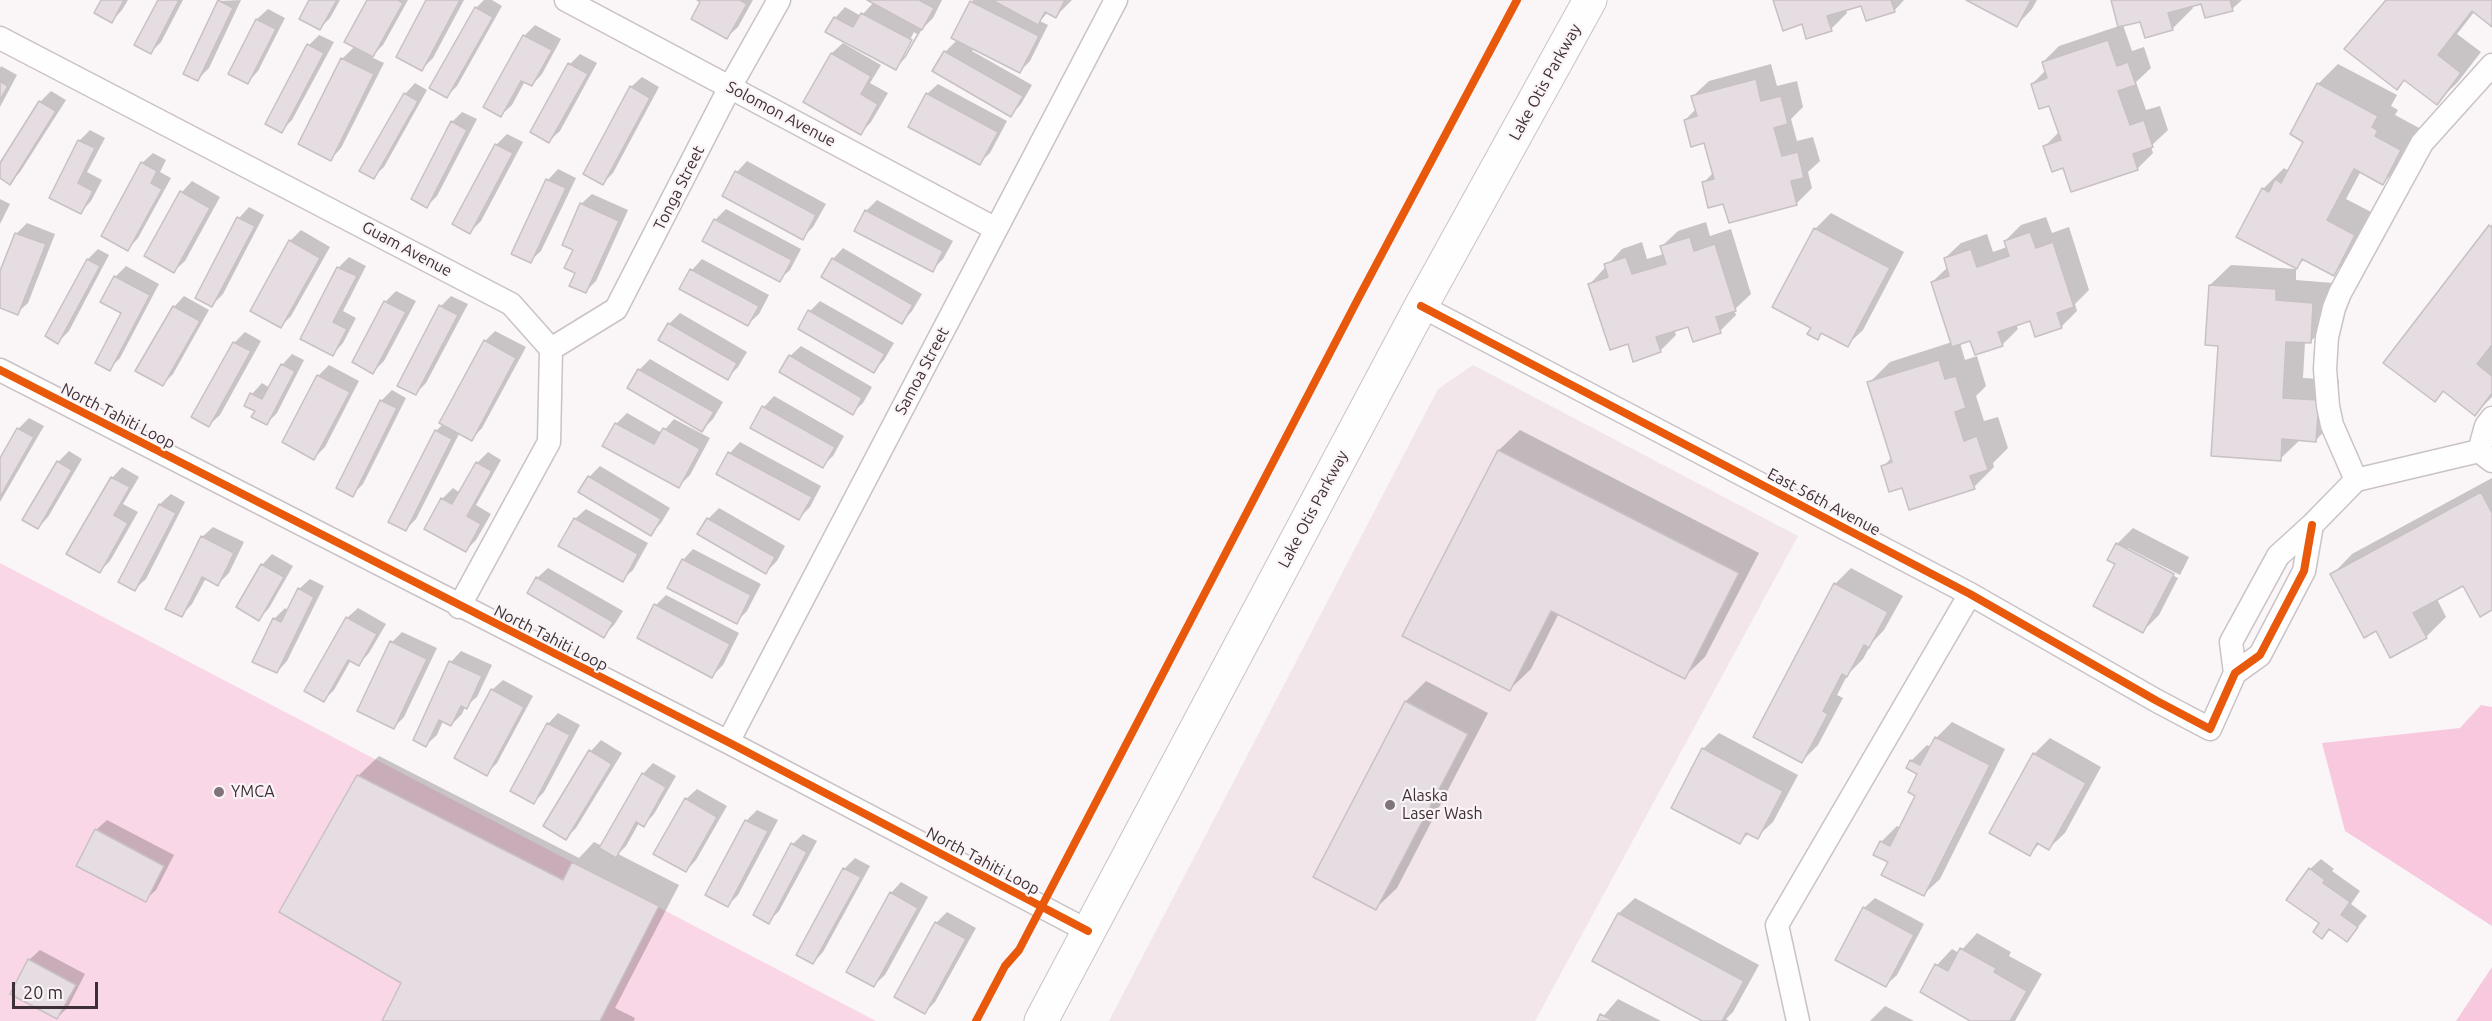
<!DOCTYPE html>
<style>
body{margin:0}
#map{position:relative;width:2492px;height:1021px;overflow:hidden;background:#faf5f7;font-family:Ubuntu,sans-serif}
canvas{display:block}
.scale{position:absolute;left:12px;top:982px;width:86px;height:27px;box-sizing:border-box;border:3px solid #3c2f35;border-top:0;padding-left:8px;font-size:18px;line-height:21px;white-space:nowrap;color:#3c2f35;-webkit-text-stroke:4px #fbf4f7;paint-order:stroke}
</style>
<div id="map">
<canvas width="2492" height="1021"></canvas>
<div class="scale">20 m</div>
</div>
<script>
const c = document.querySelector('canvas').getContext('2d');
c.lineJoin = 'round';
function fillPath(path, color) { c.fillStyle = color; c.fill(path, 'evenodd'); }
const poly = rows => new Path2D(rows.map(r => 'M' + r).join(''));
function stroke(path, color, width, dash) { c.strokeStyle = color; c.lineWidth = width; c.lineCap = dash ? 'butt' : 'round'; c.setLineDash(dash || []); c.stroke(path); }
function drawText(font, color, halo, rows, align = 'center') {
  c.font = font + ' Ubuntu,sans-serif'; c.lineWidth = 4.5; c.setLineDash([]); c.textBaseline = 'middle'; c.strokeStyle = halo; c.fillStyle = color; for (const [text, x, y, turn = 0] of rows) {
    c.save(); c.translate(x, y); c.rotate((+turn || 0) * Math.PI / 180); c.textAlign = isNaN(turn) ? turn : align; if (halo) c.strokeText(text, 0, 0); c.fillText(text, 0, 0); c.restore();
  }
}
const built = poly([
 [1473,365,1798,536,1535,1021,1109,1021,1438,389]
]);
const green = poly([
 [0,563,876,1021,0,1021]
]);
const forest = poly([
 [2481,705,2492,707,2492,926,2345,831,2322,743,2460,728],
 [2492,967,2492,1021,2456,1021]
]);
const shadow = poly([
 [103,0,128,0,122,10,112,21],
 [160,0,183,0,161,42,151,52],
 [241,0,209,68,198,79,219,1],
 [311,0,340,0,330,18,320,28],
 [369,0,408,0,383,45,371,57,384,63,341,148,331,159,342,59,355,46],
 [428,0,464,0,433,58,422,69],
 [484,0,492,0,502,6,457,86,447,96,431,88,476,8],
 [700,0,753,0,738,27,727,37],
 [870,0,942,0,933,18,922,29,906,57,896,68,835,18,845,7,861,16,874,2],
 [914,32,917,34,904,57,901,57],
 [973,0,1072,0,1056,16,1048,12,1040,21,1048,25,1030,61,1019,72,974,48,972,51,1032,85,1021,104,1011,115,934,70,945,52,957,40],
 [1774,0,1904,0,1894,11,1862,4,1846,9,1847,13,1831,29,1803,22],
 [1969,0,2037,0,2032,9,2017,25],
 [2112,0,2242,0,2232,9,2202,2,2192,5,2193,8,2172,29,2141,20,2123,25,2132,51,2144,47,2151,68,2136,82,2146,110,2160,106,2168,130,2151,146,2153,153,2138,168,2072,190,2064,166,2045,146,2059,132,2050,104,2032,84,2046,70,2043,62,2059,46,2119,26],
 [2388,0,2492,0,2492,25,2475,11,2457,34,2481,52,2457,83,2436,103,2405,79,2397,88],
 [268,9,285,18,258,71,248,82,230,73,257,19],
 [535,25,561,39,542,74,532,85,525,81,512,105,501,115,524,36],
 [319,35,334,42,292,120,281,131,309,45],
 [843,43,881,65,870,83,888,93,871,122,861,133,805,102,832,53],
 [580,54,597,63,560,131,549,141,570,64],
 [1771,64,1777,86,1797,81,1803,107,1791,119,1797,141,1813,137,1820,161,1808,172,1812,188,1796,204,1724,202,1704,182,1714,172,1706,142,1685,120,1696,109,1693,96,1709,81],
 [2338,64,2397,95,2391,106,2398,110,2395,115,2421,129,2403,163,2383,183,2361,171,2346,199,2375,214,2354,253,2333,274,2305,259,2296,267,2263,189,2284,168,2287,170,2293,163,2305,141,2318,84],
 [1,66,17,75,0,107,0,68],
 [642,77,659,87,613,173,603,183,631,87],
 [415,83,427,90,384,167,373,177,405,94],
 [938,84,1007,121,990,153,979,163,927,94],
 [51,91,66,100,20,172,10,183,0,177,0,166,40,102],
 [462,112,477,119,437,196,427,206,452,122],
 [90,130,105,138,87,172,102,180,91,201,81,212,51,197,79,141],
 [507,134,523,142,481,221,470,232,454,224,496,145],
 [153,153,166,160,160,172,171,178,138,238,128,249,142,163],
 [747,161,826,204,813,227,802,238,724,195,737,172],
 [558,169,576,178,541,251,530,261,548,180],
 [192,181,220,197,185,261,174,271,146,255,182,192],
 [592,194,628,210,596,281,585,292,577,272,575,249,581,204],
 [0,199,10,204,0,224],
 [877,200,953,241,943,259,932,270,866,211],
 [249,207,264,215,223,294,212,305,239,218],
 [726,209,801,249,790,270,779,280,704,240,715,220],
 [1831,213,1904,252,1863,330,1847,345,1823,332,1818,338,1813,327,1815,229],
 [2046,217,2052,233,2069,227,2089,290,2075,304,2077,311,2061,327,2031,320,2016,324,2018,329,2002,345,1971,339,1960,343,1965,360,1977,356,1986,386,1976,396,1984,421,1998,417,2008,448,1993,463,1994,467,1974,487,1903,486,1883,467,1892,457,1869,383,1890,362,1952,342,1932,282,1948,267,1945,258,1961,243,1987,234,1993,252,2007,247,2005,241,2021,225],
 [1706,222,1710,236,1731,229,1751,294,1734,310,1736,315,1720,331,1689,325,1674,330,1676,335,1660,351,1628,343,1590,284,1622,249,1642,242,1647,259,1664,254,1662,246,1678,231],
 [27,223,55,234,28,303,17,313,0,306,0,275,17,233],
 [2492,223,2492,397,2475,414,2444,390,2435,400],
 [301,230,330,247,291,316,281,326,290,241],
 [843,248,922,294,912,311,902,322,833,259],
 [98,249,109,255,69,331,58,342,47,336,88,259],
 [349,257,366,266,343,311,356,318,343,343,333,354,302,338,338,268],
 [702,259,769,295,759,314,748,324,692,270],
 [2231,265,2296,269,2296,280,2333,283,2331,321,2310,342,2305,342,2303,378,2339,380,2336,419,2316,440,2301,439,2280,459,2219,344,2210,285],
 [126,266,159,284,120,358,109,369,123,312,115,277],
 [396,291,416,301,384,361,373,372,354,361,386,301],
 [184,296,209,310,173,374,162,385,174,307],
 [451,296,468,304,426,383,415,394,441,306],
 [820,301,894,343,884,360,874,371,810,311],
 [680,313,747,352,738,367,727,378,669,324],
 [495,331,526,347,482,428,472,439,460,432,416,519,406,529,436,431,443,424,485,341],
 [245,332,261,341,220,415,209,425,234,343],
 [801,346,872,387,863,403,852,413,790,356],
 [292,354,304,360,277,413,266,424,257,410,246,405,252,394,262,383,270,388,282,365],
 [650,359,723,402,713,419,702,430,639,370],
 [329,365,359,381,325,447,314,458,284,442,318,376],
 [392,390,406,398,363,484,352,495,381,401],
 [774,396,844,436,833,456,822,466,752,427,764,407],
 [627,413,662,433,674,419,710,438,690,475,679,486,616,424],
 [29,418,44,426,0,502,0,461,18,429],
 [1520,430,1759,553,1705,657,1684,677,1559,613,1531,669,1510,689,1405,635,1499,450],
 [740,442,821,486,810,507,799,518,718,473,730,453],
 [69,451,82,459,48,517,38,528,58,462],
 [488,452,501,460,476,505,491,514,476,540,465,551,442,499,453,488,460,493,477,463],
 [600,466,670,508,661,523,650,534,580,492,589,477],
 [122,467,139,477,123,504,138,512,110,561,100,571,112,478],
 [2492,478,2492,609,2464,584,2437,599,2446,617,2426,637,2376,629,2332,575,2352,554],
 [171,494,185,502,146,579,135,589,120,581,160,504],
 [719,508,785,546,777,561,766,572,699,534,708,519],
 [586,509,648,543,633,570,622,580,575,519],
 [213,527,244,542,229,573,218,584,206,578,192,604,182,615,202,537],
 [2133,528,2189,557,2180,575,2128,548,2128,551,2178,578,2159,615,2143,631,2117,563,2117,544],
 [693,549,761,584,747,611,736,622,683,560],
 [272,554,293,566,269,608,259,619,262,565],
 [548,568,623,611,614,625,603,636,537,578],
 [1851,568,1903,596,1884,630,1871,644,1863,659,1848,674,1837,695,1843,698,1818,745,1802,761,1835,584],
 [310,579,324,586,287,661,277,672,274,619,285,608,289,611,299,589],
 [666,595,739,633,723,665,712,676,656,605],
 [358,608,386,624,369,653,359,664,351,660,334,690,324,700,347,618],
 [402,632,437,648,404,717,394,727,392,642],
 [461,651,492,665,477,697,465,707,462,714,451,725,443,721,437,735,426,745,415,739,451,662],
 [503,680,533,696,497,763,486,774,492,690],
 [1426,681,1488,713,1397,888,1376,908,1315,876,1406,701],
 [558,713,580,725,544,792,533,803,548,724],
 [1952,722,2005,749,1940,879,1924,894,1890,861,1881,842,1897,826,1901,828,1917,795,1919,773,1911,761,1927,745,1931,747,1936,738],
 [1719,733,1798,775,1773,822,1757,837,1749,833,1739,843,1703,749],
 [2050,738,2101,767,2065,833,2049,848,2040,843,2030,854,2034,754],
 [601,740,622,753,576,828,566,838,545,826,591,751],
 [379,756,579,858,594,842,602,846,643,774,653,763,676,776,654,814,644,825,639,823,626,846,618,854,679,885,615,1008,635,1018,634,1021,384,1021,403,983,358,776],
 [697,789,727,806,696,860,686,871,686,799],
 [757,810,778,820,738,895,728,905,707,895,746,821],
 [107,820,174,855,156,890,145,900,96,830],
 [803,834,817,841,779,911,768,922,793,844],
 [855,858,870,866,823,952,813,963,798,955,845,868],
 [2321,859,2334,869,2332,871,2360,891,2351,904,2367,916,2347,940,2330,929,2322,937,2310,869],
 [901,882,928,897,885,975,874,985,891,893],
 [1635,898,1759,965,1733,1012,1726,1019,1729,1021,1705,1021,1594,960,1619,913],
 [1875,898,1924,924,1897,975,1886,985,1864,908],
 [947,912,976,928,935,1002,925,1012,896,996,936,923],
 [1977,933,2011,952,2009,956,2042,974,2015,1021,1973,1021,1937,965,1952,949,1959,953],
 [40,950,85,974,68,1007,57,1018,29,960],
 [1618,999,1661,1021,1599,1021],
 [1885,1006,1914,1021,1870,1021]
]);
const building = poly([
 [101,0,124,0,112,23,94,13,101,0],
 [158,0,179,0,151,54,134,45,158,0],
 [218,0,233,8,198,81,183,74,218,0],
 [309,0,337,0,320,30,299,19,309,0],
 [367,0,398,0,403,3,373,57,344,42,367,0],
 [426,0,460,0,422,71,396,57,426,0],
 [697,0,740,0,747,4,727,39,691,19,700,2,697,0],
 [867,0,919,0,934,8,922,30,867,0],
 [992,0,1065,0,1056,18,1045,12,1038,25,992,0],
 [1773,0,1891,0,1895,12,1866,21,1861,6,1827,16,1832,31,1806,39,1802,24,1783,31,1773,0],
 [1966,0,2031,0,2017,27,1966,0],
 [2111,0,2230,0,2233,11,2205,18,2201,4,2168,13,2173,30,2145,38,2140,22,2118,27,2111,0],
 [2386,0,2492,0,2492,27,2472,11,2438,55,2461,73,2437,105,2404,80,2397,90,2344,49,2386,0],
 [970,1,1039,36,1020,73,951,38,970,1],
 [475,7,493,17,447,98,429,88,475,7],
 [861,13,912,40,896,70,825,32,834,17,853,27,861,13],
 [256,19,276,29,248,84,228,74,256,19],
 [523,35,552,50,532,86,521,81,501,117,483,107,523,35],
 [2108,40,2117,66,2128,62,2136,85,2118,91,2130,125,2144,120,2153,147,2133,154,2138,170,2071,192,2063,168,2052,172,2043,146,2061,140,2049,106,2039,109,2031,84,2047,78,2042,62,2108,40],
 [307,44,324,53,282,133,265,124,307,44],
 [944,51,1023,96,1011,117,932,71,944,51],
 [831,53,871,76,861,94,878,104,861,135,803,102,831,53],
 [341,58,374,74,331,161,298,144,341,58],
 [568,63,588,74,549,143,530,132,568,63],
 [1756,79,1761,101,1781,96,1788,124,1774,128,1782,156,1798,152,1804,178,1791,181,1797,205,1729,223,1723,204,1708,208,1702,182,1714,179,1704,143,1691,147,1684,120,1697,116,1691,96,1756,79],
 [0,81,8,86,0,100,0,81],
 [2317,83,2378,116,2372,127,2378,131,2375,136,2401,150,2383,185,2354,169,2327,220,2355,235,2334,276,2302,259,2297,269,2236,237,2262,188,2269,192,2275,179,2281,183,2303,142,2290,134,2317,83],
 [630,86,650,98,603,185,583,174,630,86],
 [404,93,418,101,374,179,359,171,404,93],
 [926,93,998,132,980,165,908,127,926,93],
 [39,101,56,111,10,185,0,178,0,163,39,101],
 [451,121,467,130,427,208,411,199,451,121],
 [78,140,95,148,78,183,93,191,81,214,49,198,78,140],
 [495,144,513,153,470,234,452,224,495,144],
 [141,162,157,171,151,183,162,189,128,251,101,236,141,162],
 [735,171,816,215,803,240,722,196,735,171],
 [546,179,566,188,531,263,511,254,546,179],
 [180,191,210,208,174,273,144,256,180,191],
 [580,203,619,221,586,293,569,286,575,273,564,268,573,250,562,245,580,203],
 [865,210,943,251,933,272,854,231,865,210],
 [237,217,255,226,212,307,195,298,237,217],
 [714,219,792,260,780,282,702,241,714,219],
 [2489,225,2492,228,2492,345,2477,364,2492,376,2492,393,2475,416,2443,391,2435,402,2383,363,2489,225],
 [1814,228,1890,268,1848,347,1821,333,1818,340,1807,334,1811,328,1772,307,1814,228],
 [2030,232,2036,248,2053,242,2074,307,2057,313,2062,328,2035,337,2030,321,1998,332,2003,346,1975,355,1970,341,1952,347,1931,282,1949,276,1944,258,1971,249,1977,267,2009,256,2004,241,2030,232],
 [15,233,46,244,18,315,0,308,0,271,15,233],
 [1690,237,1694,251,1715,244,1736,311,1716,317,1721,333,1693,342,1688,327,1656,337,1661,352,1633,362,1628,344,1610,350,1588,284,1608,277,1604,264,1626,257,1632,274,1666,264,1660,246,1690,237],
 [289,240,320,258,281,328,250,311,289,240],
 [832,258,913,305,902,324,821,277,832,258],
 [87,259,100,266,58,344,45,336,87,259],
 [337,267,357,276,333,322,347,329,333,356,300,339,337,267],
 [690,269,759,306,748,326,679,289,690,269],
 [114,276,150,295,110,371,95,363,121,313,100,302,114,276],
 [2209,285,2276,289,2276,300,2313,303,2311,343,2286,342,2283,398,2319,400,2316,442,2282,439,2281,461,2211,456,2218,346,2205,345,2209,285],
 [384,301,406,312,373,374,352,362,384,301],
 [439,305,458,315,416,395,397,386,439,305],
 [173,306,200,321,163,386,135,371,173,306],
 [808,310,885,354,874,373,798,329,808,310],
 [668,323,737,363,728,380,658,340,668,323],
 [484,340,516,358,472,441,439,423,484,340],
 [233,342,251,351,209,427,191,417,233,342],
 [789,355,862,398,853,415,779,372,789,355],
 [1939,360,1945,379,1956,376,1966,408,1955,412,1964,441,1977,436,1988,470,1970,476,1975,489,1909,510,1902,488,1889,492,1881,466,1892,462,1867,382,1939,360],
 [281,364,295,371,267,425,251,417,255,411,244,406,250,393,262,399,281,364],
 [638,369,714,412,702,432,627,388,638,369],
 [317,375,350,392,314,460,282,442,317,375],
 [380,400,397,408,353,497,336,488,380,400],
 [762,406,835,447,823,468,750,428,762,406],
 [615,423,654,444,663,428,700,449,679,488,602,446,615,423],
 [17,428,34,437,0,497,0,458,17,428],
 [435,430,452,439,406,531,388,522,435,430],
 [1498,450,1739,573,1685,679,1551,611,1510,691,1402,636,1498,450],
 [728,452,812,497,799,520,716,474,728,452],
 [57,461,72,470,38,529,22,520,57,461],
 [476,462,492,471,467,516,481,524,466,552,424,529,441,498,452,504,476,462],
 [588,476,661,519,651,536,578,492,588,476],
 [111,477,130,487,114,515,128,523,100,573,66,554,111,477],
 [2481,492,2492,513,2492,610,2480,617,2463,586,2413,613,2427,638,2390,658,2376,631,2364,638,2330,574,2481,492],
 [159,504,176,513,135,591,118,582,159,504],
 [574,518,638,554,623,582,558,546,574,518],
 [707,518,775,557,766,574,697,534,707,518],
 [201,536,234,553,218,586,202,577,182,617,165,609,201,536],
 [2116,543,2174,574,2143,633,2093,606,2115,564,2107,560,2116,543],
 [682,559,751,595,737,624,667,588,682,559],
 [261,564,284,577,259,621,236,607,261,564],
 [536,577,613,622,604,638,527,593,536,577],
 [1834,583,1888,612,1869,648,1864,645,1847,677,1842,674,1823,711,1828,714,1802,763,1753,737,1834,583],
 [298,588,314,597,277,673,252,662,273,618,281,622,298,588],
 [654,604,730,644,712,678,637,638,654,604],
 [346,617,377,634,359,666,348,660,324,702,304,691,346,617],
 [390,641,427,659,394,729,357,711,390,641],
 [449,661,482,676,467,709,461,706,451,726,439,720,426,747,413,740,449,661],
 [491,689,524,707,487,776,454,758,491,689],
 [1405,701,1468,734,1376,910,1313,877,1405,701],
 [547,723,570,735,534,804,510,791,547,723],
 [1935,737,1990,765,1924,896,1881,875,1888,862,1873,855,1880,841,1890,846,1915,796,1908,792,1917,774,1906,768,1910,760,1920,765,1935,737],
 [1702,748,1783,791,1758,839,1746,833,1740,844,1671,808,1702,748],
 [589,750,612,764,566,840,543,826,589,750],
 [2033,753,2086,783,2049,850,2037,843,2030,856,1989,833,2033,753],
 [642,773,666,787,644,827,636,822,616,858,599,848,642,773],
 [357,775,563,880,572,862,659,906,600,1021,382,1021,401,983,279,912,357,775],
 [685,798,717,817,686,872,653,854,685,798],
 [745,820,768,831,728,907,705,895,745,820],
 [95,829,164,866,146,902,76,866,95,829],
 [791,843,807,852,769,924,753,915,791,843],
 [843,868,861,877,813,964,796,955,843,868],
 [2309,868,2325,880,2323,883,2350,902,2341,915,2358,927,2347,942,2329,929,2322,939,2313,932,2319,923,2286,900,2309,868],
 [890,892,918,908,874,987,846,972,890,892],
 [1863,907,1914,935,1886,987,1835,960,1863,907],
 [1618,913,1744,981,1722,1021,1702,1021,1592,961,1618,913],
 [935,922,966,939,925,1014,894,997,935,922],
 [1960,948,1996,968,1994,972,2027,991,2010,1021,1970,1021,1920,992,1935,964,1948,971,1960,948],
 [28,959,76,985,57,1019,10,994,28,959],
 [1600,1014,1614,1021,1597,1021,1600,1014]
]);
const street = poly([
 [566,0,996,229],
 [0,38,511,304,551,349,549,442,459,607],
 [1421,306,1970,594,2157,701,2210,729,2235,673,2260,655,2304,571,2312,525],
 [551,349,616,309,730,87,779,0],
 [0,370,728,742,1088,931],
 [2479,451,2486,426,2492,418],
 [2356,480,2332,425,2328,406,2325,369,2327,337,2334,308,2340,293,2422,143,2492,65],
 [2235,673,2231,642,2278,556,2312,525,2356,480,2479,451,2492,461],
 [728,742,1116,0],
 [1798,1021,1777,925,1970,594]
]);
const secondary = poly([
 [1041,1021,1421,306,1590,0]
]);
const cycleway = poly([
 [1421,306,1970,594,2157,701,2210,729,2235,673,2260,655,2304,571,2312,525],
 [0,370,728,742,1088,931],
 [976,1021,1005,966,1019,950,1359,297,1517,0]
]);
const markers = [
 [219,792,6,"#7e7479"],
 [1390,805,6,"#7e7479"]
];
const streetNames = [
 ["Lake Otis Parkway",1545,82,-61],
 ["Solomon Avenue",781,114,28],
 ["Tonga Street",679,188,-63],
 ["Guam Avenue",407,249,28],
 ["Samoa Street",922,371,-62],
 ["North Tahiti Loop",118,416,27],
 ["East 56th Avenue",1824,502,28],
 ["Lake Otis Parkway",1313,509,-62],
 ["North Tahiti Loop",551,638,27],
 ["North Tahiti Loop",983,861,28]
];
const poiNames = [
 ["YMCA",231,792],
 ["Alaska",1402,796],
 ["Laser Wash",1402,814]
];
fillPath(built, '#f2e6eb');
fillPath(green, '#fad7e7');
fillPath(forest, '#f8c8df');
fillPath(shadow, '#0003');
fillPath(building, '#e5dde1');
stroke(building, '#c8c0c3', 1.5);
stroke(street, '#cbc2c6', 25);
stroke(secondary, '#cbc2c6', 35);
stroke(street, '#fefefe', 22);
stroke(secondary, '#fefefe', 33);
stroke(cycleway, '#e8590c', 8);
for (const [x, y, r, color] of markers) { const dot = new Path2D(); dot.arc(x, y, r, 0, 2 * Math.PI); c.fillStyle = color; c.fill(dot); stroke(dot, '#fbf4f7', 2); }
drawText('16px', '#3c2f35', '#fbf4f7', streetNames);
drawText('16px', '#3c2f35', '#fbf4f7', poiNames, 'left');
</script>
